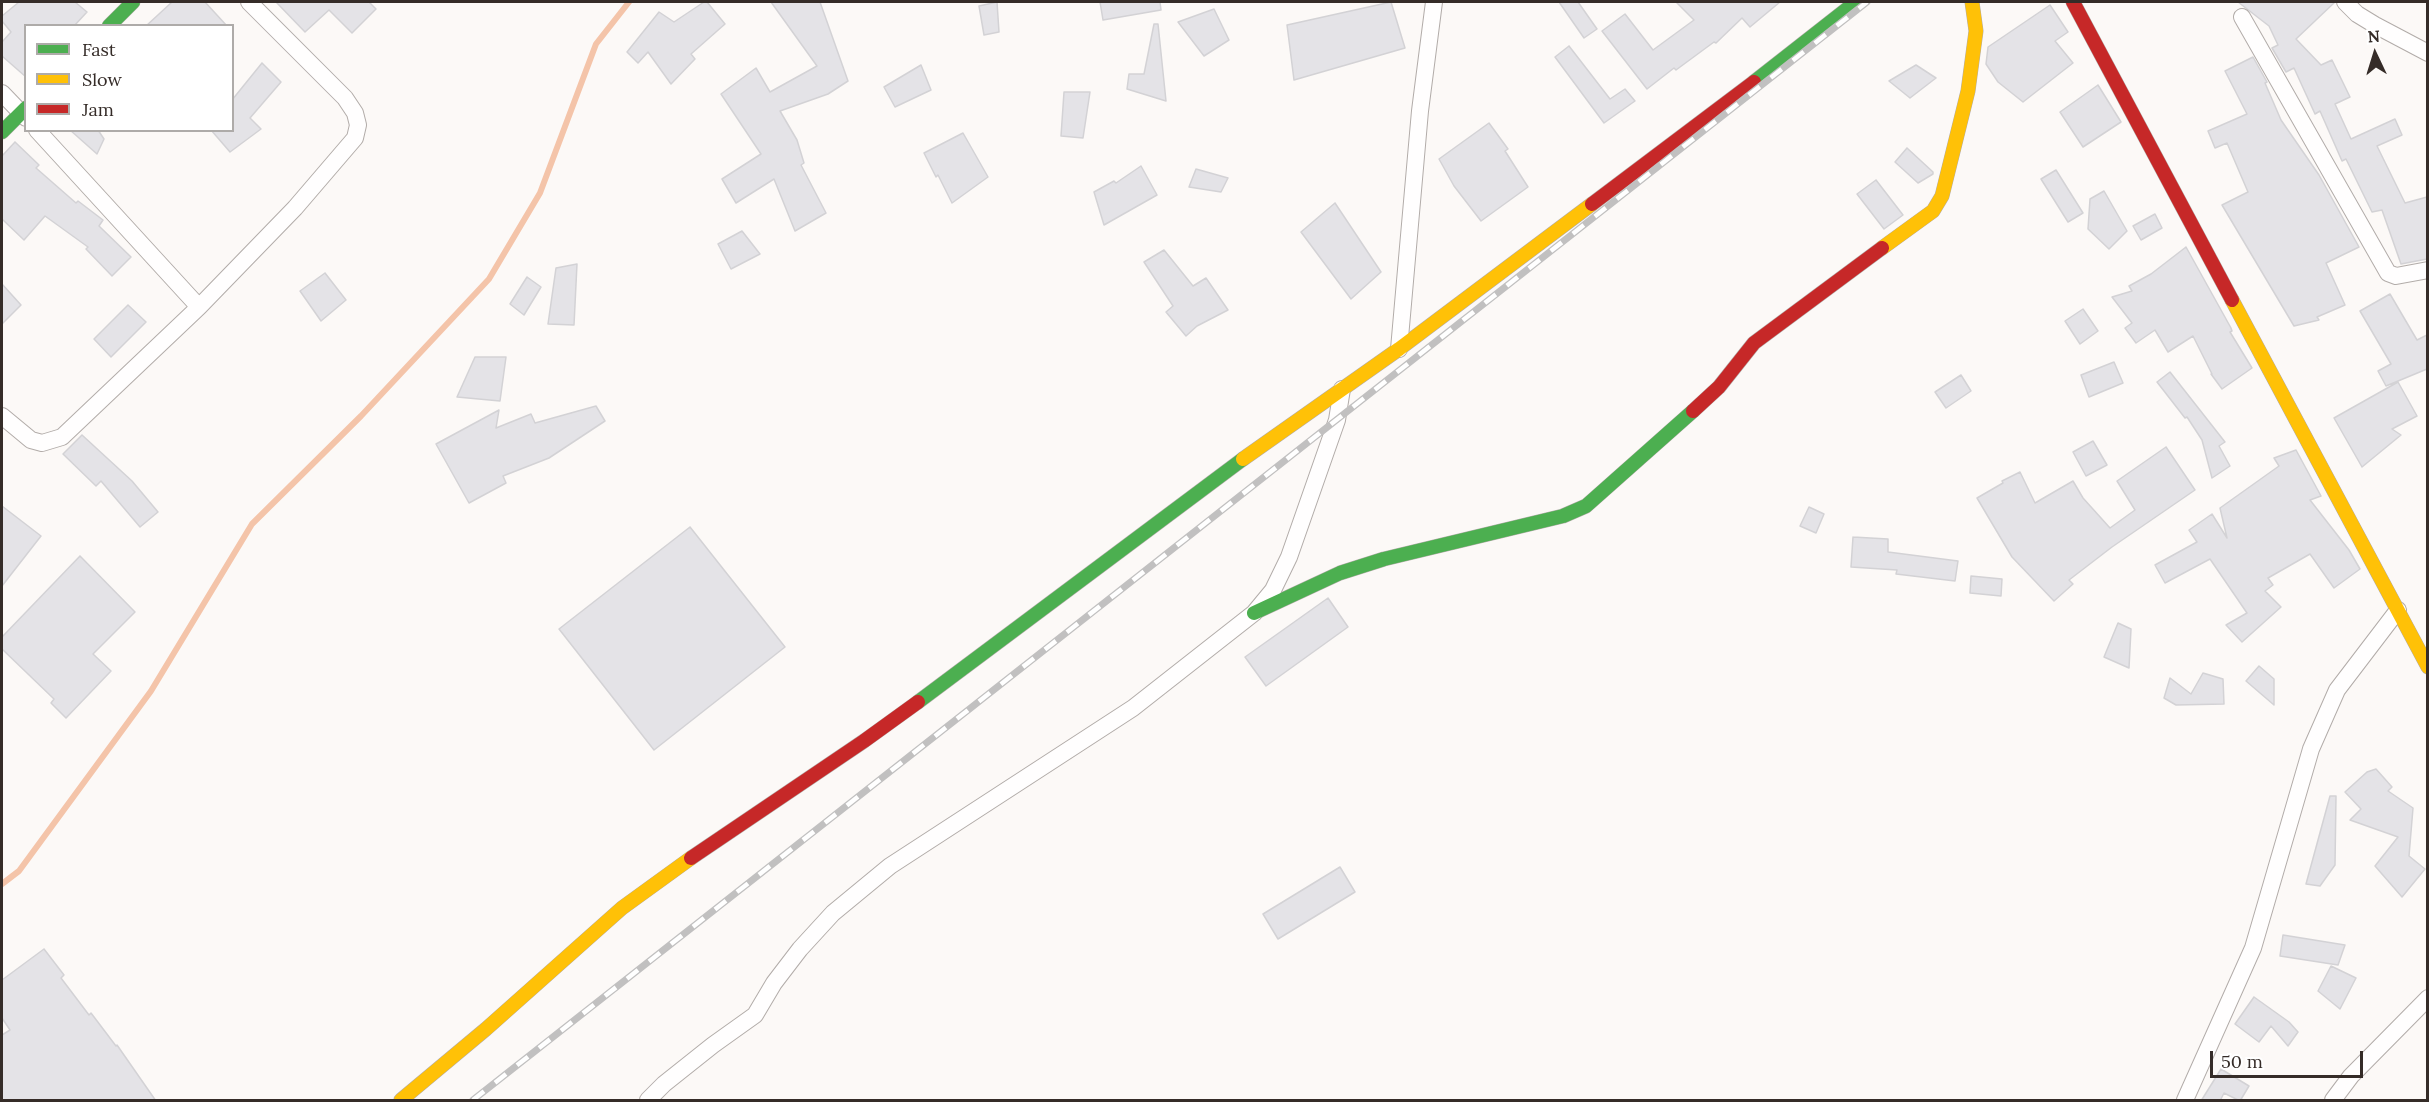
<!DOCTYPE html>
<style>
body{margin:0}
#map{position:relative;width:2429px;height:1102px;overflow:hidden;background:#fcf9f7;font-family:Lora,serif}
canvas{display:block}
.frame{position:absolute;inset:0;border:3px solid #352c28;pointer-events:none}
.legend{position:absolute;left:24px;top:24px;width:210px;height:108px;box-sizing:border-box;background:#fff;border:2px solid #aeaba9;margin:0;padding:8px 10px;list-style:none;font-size:18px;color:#352c28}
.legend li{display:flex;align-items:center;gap:12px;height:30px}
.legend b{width:30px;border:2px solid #aeaba9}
.north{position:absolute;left:2345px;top:24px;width:60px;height:60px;-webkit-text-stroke:4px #fff;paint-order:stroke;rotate:356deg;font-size:16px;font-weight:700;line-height:24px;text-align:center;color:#352c28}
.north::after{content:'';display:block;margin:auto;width:21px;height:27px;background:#352c28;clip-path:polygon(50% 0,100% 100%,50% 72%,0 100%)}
.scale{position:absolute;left:2210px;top:1051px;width:153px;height:27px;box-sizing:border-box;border:3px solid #352c28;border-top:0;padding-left:8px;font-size:18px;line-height:21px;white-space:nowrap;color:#352c28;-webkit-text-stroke:4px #fff;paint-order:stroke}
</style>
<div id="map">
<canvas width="2429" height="1102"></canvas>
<div class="frame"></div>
<ul class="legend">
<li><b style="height:8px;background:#4caf50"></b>Fast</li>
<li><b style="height:8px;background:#ffc107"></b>Slow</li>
<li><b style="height:8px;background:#c62828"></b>Jam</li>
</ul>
<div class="north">N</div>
<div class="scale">50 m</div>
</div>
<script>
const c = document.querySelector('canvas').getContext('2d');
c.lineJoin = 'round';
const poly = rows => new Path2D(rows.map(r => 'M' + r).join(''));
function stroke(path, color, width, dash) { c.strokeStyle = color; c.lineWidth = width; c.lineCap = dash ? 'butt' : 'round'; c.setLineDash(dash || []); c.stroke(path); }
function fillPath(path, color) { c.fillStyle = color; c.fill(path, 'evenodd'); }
const stream = poly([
 [2,884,19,871,151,691,252,524,361,416,489,279,540,193,596,44,629,2]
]);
const building = poly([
 [19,2,75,2,87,12,74,26,26,26,26,77,2,56,2,42,11,32,2,21,2,16,19,2],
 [172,2,205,2,227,26,146,26,172,2],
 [276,2,369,2,376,9,352,33,329,10,305,32,276,2],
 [704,2,707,2,725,24,691,54,695,59,671,84,648,52,638,63,627,52,659,12,674,22,704,2],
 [771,2,820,2,848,81,828,94,780,111,797,140,804,163,801,165,826,213,795,231,774,179,736,203,722,179,761,154,721,94,756,68,770,92,817,66,771,2],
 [997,2,999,32,984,35,979,6,997,2],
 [1100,2,1160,2,1161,10,1103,20,1100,2],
 [1391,2,1405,48,1294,80,1287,25,1391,2],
 [1559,2,1578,2,1597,29,1584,38,1559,2],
 [1676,2,1780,2,1750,27,1742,18,1716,43,1714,42,1676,70,1674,68,1647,89,1602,31,1625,14,1653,50,1694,20,1676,2],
 [2238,2,2335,2,2296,39,2321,65,2332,60,2350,97,2335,104,2351,139,2395,119,2402,135,2377,146,2405,203,2427,197,2427,259,2401,264,2382,210,2372,212,2346,159,2342,161,2320,111,2315,114,2294,68,2286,72,2272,48,2278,45,2269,26,2238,2],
 [2050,5,2068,32,2055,41,2073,63,2023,102,1998,82,1986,64,1988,47,2050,5],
 [1214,9,1229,40,1204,56,1178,22,1214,9],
 [1154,24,1158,24,1166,101,1127,89,1129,74,1144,74,1154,24],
 [1569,46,1610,99,1625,89,1635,101,1604,123,1555,57,1569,46],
 [2253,57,2267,82,2265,83,2281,120,2319,175,2359,247,2326,263,2345,305,2317,317,2319,320,2294,326,2222,205,2248,192,2227,143,2215,148,2208,131,2247,114,2225,71,2253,57],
 [262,63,281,82,250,118,261,129,230,152,211,130,232,130,232,100,262,63],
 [921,65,931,90,895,107,884,87,921,65],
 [1916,65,1936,78,1910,98,1889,81,1916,65],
 [2098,85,2121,122,2083,147,2060,112,2098,85],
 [1064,92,1090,92,1083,138,1061,136,1064,92],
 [1489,123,1508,149,1505,151,1528,187,1481,221,1454,186,1439,159,1489,123],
 [70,130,98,130,104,139,97,154,70,130],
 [963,133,988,177,952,203,938,175,936,177,924,153,963,133],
 [15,142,39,165,36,168,76,203,78,201,103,220,99,226,131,257,112,276,86,249,88,247,45,216,24,240,2,219,2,156,15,142],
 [1907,148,1933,172,1933,174,1918,183,1895,162,1907,148],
 [1141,166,1157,195,1104,225,1094,192,1114,181,1116,183,1141,166],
 [1196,169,1228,178,1221,192,1189,187,1196,169],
 [2056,170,2083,213,2068,222,2041,179,2056,170],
 [1876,180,1903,215,1884,229,1857,194,1876,180],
 [2104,191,2127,231,2109,249,2088,229,2090,199,2104,191],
 [1335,203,1381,272,1351,299,1301,232,1335,203],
 [2155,214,2162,228,2141,240,2133,226,2155,214],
 [742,231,760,254,731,269,718,244,742,231],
 [2186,247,2231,328,2232,331,2230,332,2252,368,2222,389,2211,374,2212,374,2193,336,2168,352,2155,330,2136,343,2125,328,2132,323,2112,297,2132,291,2129,286,2151,274,2186,247],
 [1164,250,1193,286,1206,278,1228,310,1197,326,1186,336,1166,312,1173,306,1144,262,1164,250],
 [577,264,574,325,548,324,556,268,577,264],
 [325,273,346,300,321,321,300,291,325,273],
 [527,277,541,287,524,315,510,304,527,277],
 [2,284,21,305,2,324,2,284],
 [2390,294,2417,340,2427,335,2427,369,2386,386,2378,371,2391,364,2360,311,2390,294],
 [128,305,146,322,111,357,94,339,128,305],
 [2083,309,2098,331,2080,344,2065,321,2083,309],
 [475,357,506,357,500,401,457,397,475,357],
 [2114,362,2123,383,2089,397,2081,375,2114,362],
 [2170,372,2225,442,2219,446,2230,466,2212,478,2202,440,2187,417,2185,418,2157,382,2170,372],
 [1961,375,1971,391,1946,408,1935,392,1961,375],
 [2398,382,2417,416,2392,429,2401,435,2362,467,2334,418,2398,382],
 [596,406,605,421,549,458,503,476,506,483,469,503,436,444,499,410,496,428,531,414,535,423,596,406],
 [82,435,132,481,158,512,140,527,101,481,96,486,63,454,82,435],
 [2093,441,2107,465,2086,476,2073,452,2093,441],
 [2166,447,2195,490,2112,547,2069,580,2073,584,2054,601,2012,557,1977,498,2003,483,2002,481,2020,472,2035,503,2073,481,2083,498,2110,528,2135,510,2117,481,2166,447],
 [2296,450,2321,496,2310,500,2349,550,2360,569,2334,588,2310,554,2268,578,2273,585,2265,591,2281,607,2242,642,2226,625,2247,613,2210,559,2165,583,2155,565,2197,542,2189,530,2212,514,2227,538,2220,508,2279,466,2274,458,2296,450],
 [2,506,41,536,2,586,2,506],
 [1809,507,1824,514,1816,533,1800,526,1809,507],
 [690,527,785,647,654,750,559,629,690,527],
 [1853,537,1888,539,1888,552,1958,561,1955,581,1896,574,1897,570,1851,567,1853,537],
 [80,556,135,612,93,654,111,671,66,718,51,703,54,699,2,649,2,637,80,556],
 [1971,576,2002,579,2001,596,1970,593,1971,576],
 [1328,598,1348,627,1266,686,1245,657,1328,598],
 [2118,623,2131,629,2129,668,2104,657,2118,623],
 [2259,666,2274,679,2274,705,2246,681,2259,666],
 [2203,673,2223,679,2224,704,2176,705,2164,698,2170,678,2191,694,2203,673],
 [2376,769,2392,787,2388,791,2413,808,2409,856,2425,869,2402,897,2375,866,2398,837,2350,820,2361,809,2345,792,2367,772,2376,769],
 [2330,796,2336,796,2335,865,2320,886,2306,884,2330,796],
 [1340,867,1355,892,1278,939,1263,914,1340,867],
 [2283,935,2345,945,2338,965,2280,956,2283,935],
 [44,949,64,975,61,978,89,1015,91,1013,116,1046,117,1045,156,1101,2,1101,2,1035,10,1030,2,1018,2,980,44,949],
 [2331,966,2356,978,2340,1009,2318,991,2331,966],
 [2254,997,2289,1022,2298,1032,2288,1046,2271,1026,2259,1042,2235,1024,2254,997],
 [2221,1069,2249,1086,2240,1101,2224,1093,2220,1101,2201,1101,2221,1069]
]);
const street = poly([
 [2345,2,2357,14,2375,25,2428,53],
 [2242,17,2388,273,2396,276,2428,270],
 [2,93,26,118],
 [199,307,295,208,355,138,358,125,355,113,345,98,249,2],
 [1399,349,1420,111,1434,2],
 [2,416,31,440,42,443,62,437,199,307,37,130],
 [648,1100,664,1084,713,1045,755,1015,774,983,800,949,833,913,890,866,1133,708,1254,613,1273,590,1289,557,1337,420,1342,389],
 [2185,1100,2253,948,2311,749,2337,690,2398,610],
 [2333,1100,2351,1076,2428,998]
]);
const fast = poly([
 [109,26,133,2],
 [1754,82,1856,2],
 [2,132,26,108],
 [1254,613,1340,573,1384,559,1563,516,1586,506,1693,411],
 [918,702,1243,459]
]);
const slow = poly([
 [1882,248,1933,211,1942,196,1968,91,1976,31,1972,2],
 [2232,300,2428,667],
 [1243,459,1399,349,1592,204],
 [401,1100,486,1029,622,908,691,858]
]);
const jam = poly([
 [2073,2,2232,300],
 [1592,204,1754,82],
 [1693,411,1719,387,1754,343,1882,248],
 [691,858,864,741,918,702]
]);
const rail = poly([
 [473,1100,1867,2]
]);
stroke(stream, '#f4c4a9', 6);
fillPath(building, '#e4e3e7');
stroke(building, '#d3d2d5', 1.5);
stroke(street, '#b2aca9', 18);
stroke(fast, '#b2aca9', 15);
stroke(slow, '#b2aca9', 15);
stroke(jam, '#b2aca9', 15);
stroke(street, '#fffefe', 16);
stroke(fast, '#4caf50', 14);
stroke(slow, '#ffc107', 14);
stroke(jam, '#c62828', 14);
stroke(rail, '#c1c0c0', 7);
stroke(rail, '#fff', 4.5, [14]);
</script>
